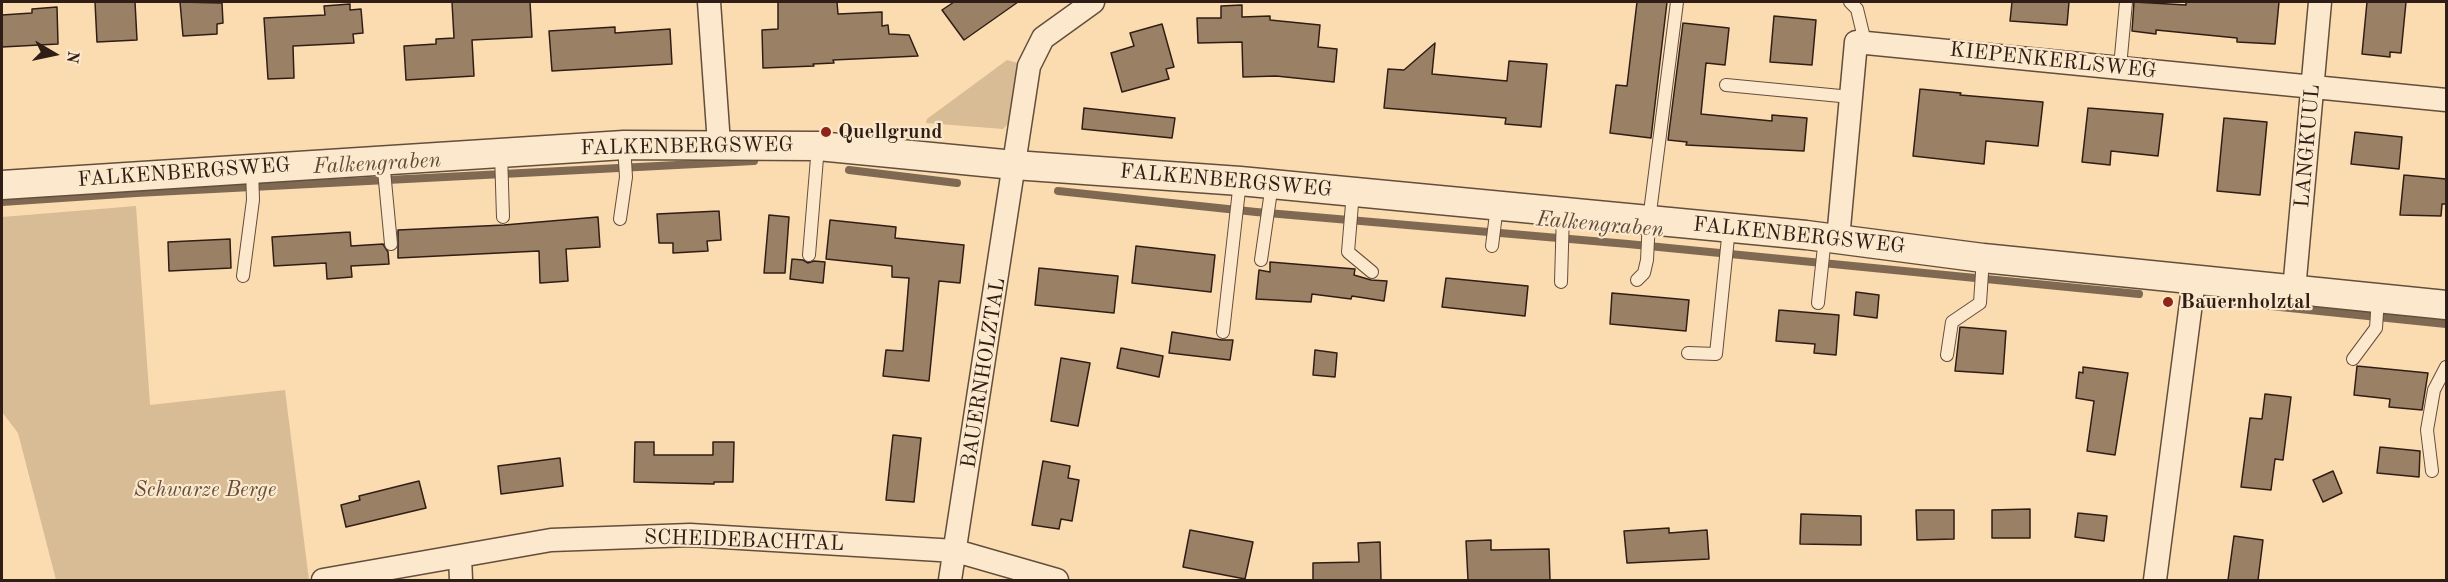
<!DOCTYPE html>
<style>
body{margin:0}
#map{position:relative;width:2448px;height:582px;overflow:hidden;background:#fbdcb0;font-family:"Old Standard TT",serif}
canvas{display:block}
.frame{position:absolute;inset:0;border:3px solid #301e16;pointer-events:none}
.north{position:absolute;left:24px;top:24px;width:60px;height:60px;-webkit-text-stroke:4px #fce8cc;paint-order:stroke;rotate:99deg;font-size:16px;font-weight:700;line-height:24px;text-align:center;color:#301e16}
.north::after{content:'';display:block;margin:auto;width:21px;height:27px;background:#301e16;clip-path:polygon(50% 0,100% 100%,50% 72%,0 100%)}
</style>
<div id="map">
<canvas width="2448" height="582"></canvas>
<div class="frame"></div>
<div class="north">N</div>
</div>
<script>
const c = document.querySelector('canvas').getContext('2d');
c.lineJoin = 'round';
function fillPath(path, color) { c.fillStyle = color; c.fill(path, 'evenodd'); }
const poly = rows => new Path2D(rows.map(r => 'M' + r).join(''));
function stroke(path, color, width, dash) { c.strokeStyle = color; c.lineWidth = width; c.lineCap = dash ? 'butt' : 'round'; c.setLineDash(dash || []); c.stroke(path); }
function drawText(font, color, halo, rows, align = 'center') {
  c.font = font + ' "Old Standard TT",serif'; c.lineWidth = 4.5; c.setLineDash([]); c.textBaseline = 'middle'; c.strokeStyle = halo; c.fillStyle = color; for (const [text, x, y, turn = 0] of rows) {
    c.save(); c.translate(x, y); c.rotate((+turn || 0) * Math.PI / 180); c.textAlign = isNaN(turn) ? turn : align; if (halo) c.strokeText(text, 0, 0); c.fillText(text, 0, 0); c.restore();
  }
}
const green = poly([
 [1007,60,1018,63,1008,124,1003,129,926,123,927,119],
 [136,206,150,405,285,390,309,580,56,580,18,433,2,412,2,217]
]);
const stream = poly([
 [849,170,957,183],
 [1058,191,1256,212,1628,244,2139,294],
 [2,202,136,193,754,161],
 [2231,302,2446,324]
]);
const building = poly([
 [95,2,135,2,137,40,97,42,95,2],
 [180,2,222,3,223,23,217,24,217,34,183,36,180,2],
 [452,2,530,2,532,37,472,40,474,76,406,80,404,46,436,44,436,39,454,38,452,2],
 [778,2,837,2,838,14,882,12,882,26,888,25,889,34,909,35,918,56,833,60,834,63,813,64,814,66,763,68,762,30,778,29,778,2],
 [954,2,1018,2,964,40,942,10,954,2],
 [1637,2,1667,2,1651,138,1610,133,1616,85,1627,86,1637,2],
 [2012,2,2069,2,2067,25,2010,21,2012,2],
 [2134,2,2186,5,2186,2,2279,2,2275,44,2237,42,2237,38,2156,30,2156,34,2132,31,2134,2],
 [2367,2,2406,2,2401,53,2390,52,2390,57,2362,54,2367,2],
 [350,4,350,10,361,9,363,33,353,34,354,43,293,46,294,78,268,79,264,18,325,15,324,6,350,4],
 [1242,5,1242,17,1270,16,1270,20,1320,25,1318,47,1337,49,1334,82,1276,76,1243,77,1242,42,1198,43,1197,18,1221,18,1221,6,1242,5],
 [57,7,58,44,2,47,2,15,32,13,32,9,57,7],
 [1774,16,1816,20,1812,65,1770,62,1774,16],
 [1683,23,1729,28,1725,65,1706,63,1701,114,1772,121,1772,115,1807,118,1804,151,1686,145,1687,142,1668,140,1683,23],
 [1162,24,1174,67,1166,69,1169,79,1122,92,1111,53,1134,46,1130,33,1162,24],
 [615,27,615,33,670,29,672,64,552,71,549,31,615,27],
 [1435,43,1432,74,1507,81,1509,61,1547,64,1541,127,1505,124,1506,118,1384,108,1388,69,1404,70,1435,43],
 [1920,89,1961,93,1960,95,2043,102,2038,146,1986,141,1984,164,1913,156,1920,89],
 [1084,108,1175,118,1172,138,1082,129,1084,108],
 [2088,108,2163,114,2158,156,2111,151,2110,165,2082,162,2088,108],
 [2224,118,2267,122,2260,195,2217,191,2224,118],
 [2355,132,2402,137,2399,169,2351,164,2355,132],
 [2404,175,2446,179,2446,204,2442,204,2441,216,2400,215,2404,175],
 [719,211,721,240,707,241,708,251,673,253,673,243,659,243,657,214,719,211],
 [769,215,789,217,785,273,764,273,769,215],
 [598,217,600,247,566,249,568,281,540,283,539,251,398,258,398,230,504,225,598,217],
 [830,220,896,227,895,238,964,245,960,283,939,281,929,381,883,376,886,350,903,351,909,278,892,277,892,266,826,259,830,220],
 [350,232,351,246,383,244,388,252,389,264,351,266,352,277,327,279,326,263,274,266,272,237,350,232],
 [230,239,231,268,169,271,168,242,230,239],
 [1136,246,1215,255,1211,292,1132,283,1136,246],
 [792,259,803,260,808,263,814,261,825,262,823,283,790,279,792,259],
 [1270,262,1355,269,1354,275,1371,280,1387,281,1384,301,1352,296,1351,299,1312,294,1311,302,1256,299,1259,270,1270,272,1270,262],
 [1039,268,1118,276,1114,313,1035,305,1039,268],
 [1446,278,1528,286,1525,316,1442,307,1446,278],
 [1856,292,1879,295,1877,318,1854,315,1856,292],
 [1612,293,1689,300,1686,331,1610,324,1612,293],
 [1779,310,1839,315,1836,355,1814,353,1815,344,1776,341,1779,310],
 [1960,327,2006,331,2003,374,1955,371,1960,327],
 [1172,332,1222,340,1233,340,1230,360,1169,353,1172,332],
 [1121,348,1163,356,1159,377,1117,368,1121,348],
 [1315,350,1337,353,1335,377,1313,375,1315,350],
 [1061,358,1090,363,1078,426,1051,421,1061,358],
 [2357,366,2428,373,2422,410,2389,407,2390,399,2354,395,2357,366],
 [2083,367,2128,373,2115,455,2087,451,2094,401,2076,398,2079,372,2083,373,2083,367],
 [2265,394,2291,397,2283,460,2275,459,2271,490,2241,487,2250,418,2262,419,2265,394],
 [893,435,921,438,914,502,886,500,893,435],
 [635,442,654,442,654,455,713,455,713,442,734,442,733,482,714,482,714,484,634,482,635,442],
 [2380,447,2420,451,2419,477,2377,473,2380,447],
 [560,458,563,486,501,494,498,466,560,458],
 [1043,461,1070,466,1068,478,1079,480,1072,521,1061,519,1059,529,1032,525,1043,461],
 [2333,471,2342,493,2323,502,2313,480,2333,471],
 [419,481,426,508,346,527,341,505,360,500,359,496,419,481],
 [2030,509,2030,538,1992,538,1992,510,2030,509],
 [1916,510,1954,510,1954,539,1917,540,1916,510],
 [2078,513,2107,516,2104,541,2075,537,2078,513],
 [1801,514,1861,516,1861,545,1800,544,1801,514],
 [1669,528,1669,533,1707,530,1709,559,1627,563,1624,531,1669,528],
 [1190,530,1253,542,1245,579,1183,567,1190,530],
 [2234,536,2263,540,2258,580,2228,580,2234,536],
 [1491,540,1491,550,1549,549,1550,580,1468,580,1466,541,1491,540],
 [1380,542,1381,580,1313,580,1313,563,1359,562,1358,543,1380,542]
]);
const service = poly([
 [1850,2,1857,9,1865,42],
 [2120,67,2126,2],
 [1726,85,1851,97],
 [501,153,503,217],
 [383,160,391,244],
 [1353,192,1348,252,1372,272],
 [620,219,626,177,624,145],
 [1492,246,1497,206],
 [809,255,818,146],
 [1261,260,1272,184],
 [243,276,253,200,252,169],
 [1637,280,1644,273,1647,260,1649,220,1677,2],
 [1561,282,1563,212],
 [1818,303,1825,237],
 [1223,332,1240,181],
 [1688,353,1716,354,1729,228],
 [1947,355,1952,322,1980,303,1983,258],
 [2353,359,2376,328,2378,298],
 [2432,471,2427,430,2434,390,2446,367]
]);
const minor = poly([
 [709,2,719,144],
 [1838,239,1856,42,2446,100],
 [2294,290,2320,2],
 [460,557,461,580],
 [323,580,551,540,690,535,956,551,1057,580],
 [950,580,1029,66,1043,38,1093,2],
 [2155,580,2194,280]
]);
const tertiary = poly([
 [2,185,624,145,818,146,1014,165,1240,181,1806,235,1983,258,2446,305]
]);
const markers = [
 [826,132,6,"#8f2418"],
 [2168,302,6,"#8f2418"]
];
const streetNames = [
 ["KIEPENKERLSWEG",2053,61,6],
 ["LANGKUUL",2308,146,-85],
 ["FALKENBERGSWEG",687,147,-1],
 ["FALKENBERGSWEG",184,173,-4],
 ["FALKENBERGSWEG",1226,181,5],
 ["FALKENBERGSWEG",1799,236,6],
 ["BAUERNHOLZTAL",984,373,-81],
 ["SCHEIDEBACHTAL",744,541,2]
];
const poiNames = [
 ["Quellgrund",838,132],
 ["Bauernholztal",2180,302]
];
const parkNames = [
 ["Schwarze Berge",205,490]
];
const waterNames = [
 ["Falkengraben",377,164,-3],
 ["Falkengraben",1600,225,5]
];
fillPath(green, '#d8bc96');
stroke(stream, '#806953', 8);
fillPath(building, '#9a8166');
stroke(building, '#301e16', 1.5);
stroke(service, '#634e3c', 14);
stroke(minor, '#634e3c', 25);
stroke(tertiary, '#634e3c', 31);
stroke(service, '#fce8cc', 12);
stroke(minor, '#fce8cc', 22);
stroke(tertiary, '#fce8cc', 28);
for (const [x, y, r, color] of markers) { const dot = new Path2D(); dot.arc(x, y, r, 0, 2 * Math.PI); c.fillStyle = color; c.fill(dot); stroke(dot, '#fce8cc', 2); }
drawText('21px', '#301e16', '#fce8cc', streetNames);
drawText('bold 21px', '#301e16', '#fce8cc', poiNames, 'left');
drawText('italic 21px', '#624d3c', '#fce8cc', parkNames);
drawText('italic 22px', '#5f4a3a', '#fce8cc', waterNames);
</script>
